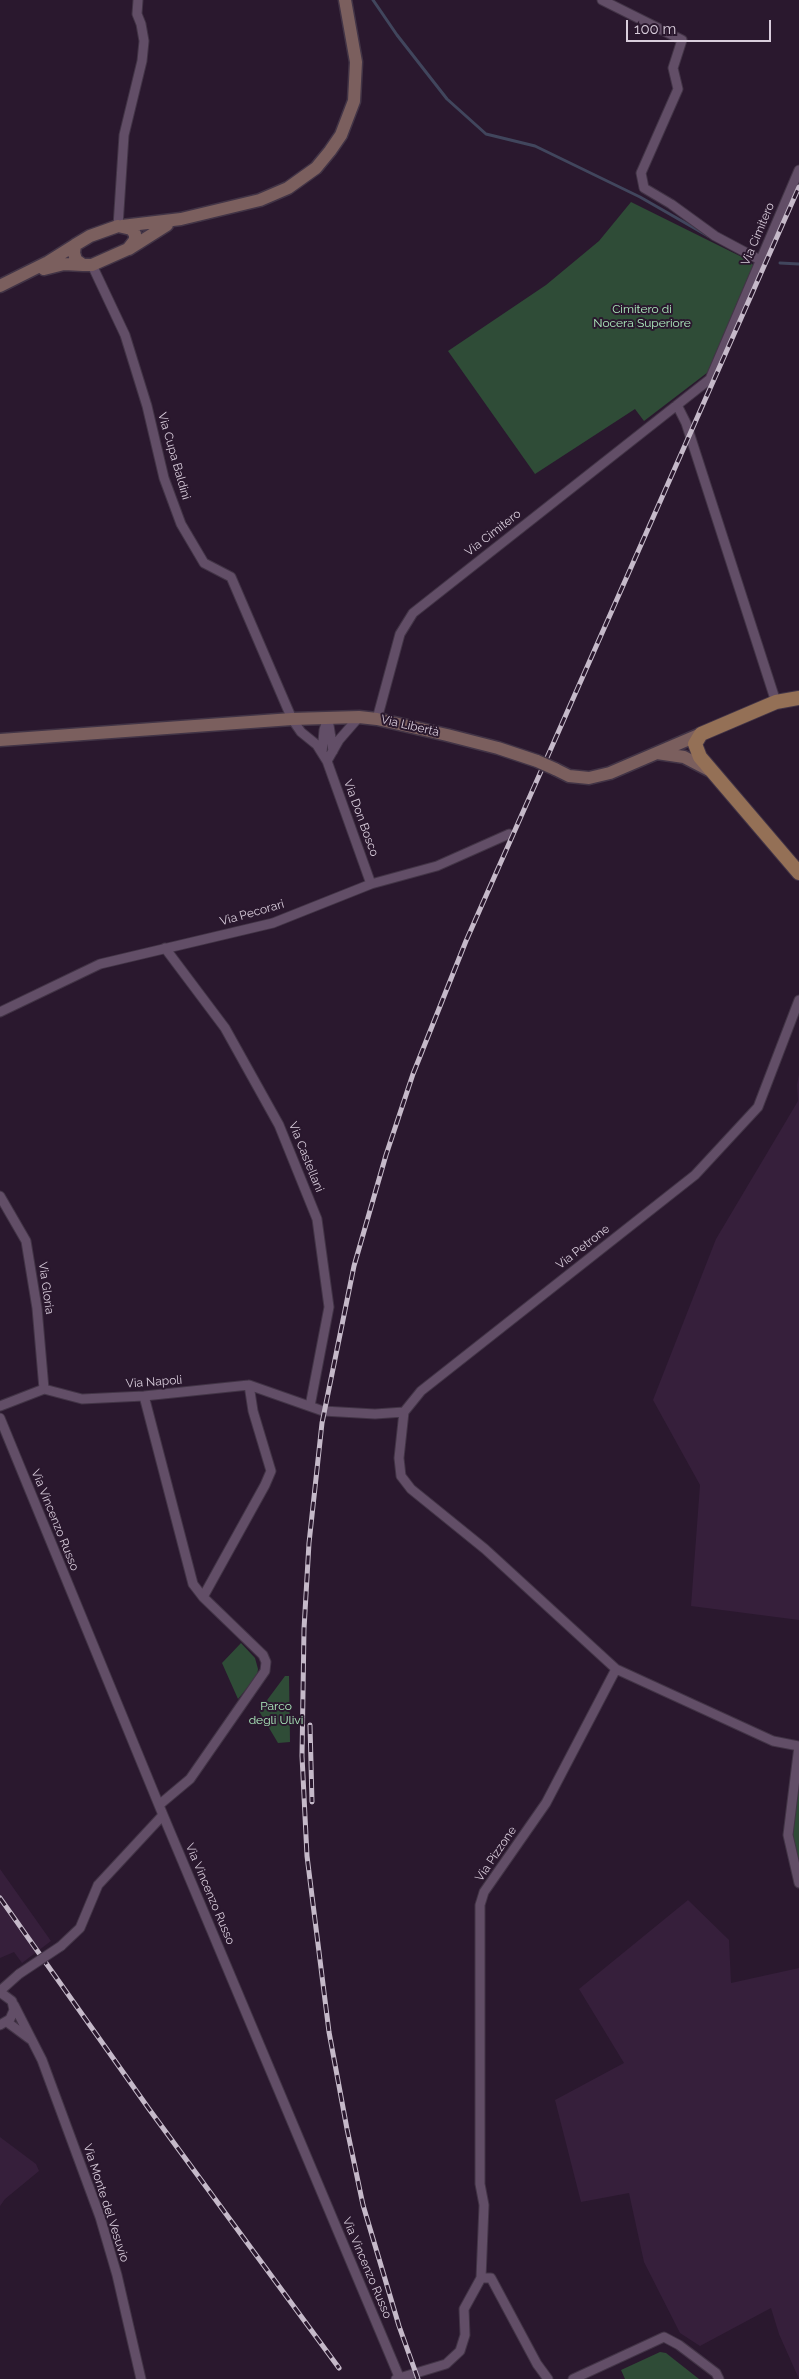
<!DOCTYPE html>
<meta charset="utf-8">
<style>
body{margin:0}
#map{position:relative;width:799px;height:2379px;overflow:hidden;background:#2a182e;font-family:Raleway,sans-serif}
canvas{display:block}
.scale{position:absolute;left:626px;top:20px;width:145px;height:22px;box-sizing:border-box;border:2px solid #d9cddc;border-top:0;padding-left:6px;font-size:15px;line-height:18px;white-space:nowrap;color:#d9cddc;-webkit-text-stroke:4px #2a182e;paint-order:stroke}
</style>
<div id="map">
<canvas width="799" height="2379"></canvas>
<div class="scale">100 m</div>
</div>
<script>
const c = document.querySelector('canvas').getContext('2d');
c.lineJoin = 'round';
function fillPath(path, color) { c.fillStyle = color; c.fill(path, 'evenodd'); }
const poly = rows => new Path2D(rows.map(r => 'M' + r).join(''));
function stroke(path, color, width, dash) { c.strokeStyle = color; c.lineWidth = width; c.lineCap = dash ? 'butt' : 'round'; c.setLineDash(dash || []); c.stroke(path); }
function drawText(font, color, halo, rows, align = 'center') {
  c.font = font + ' Raleway,sans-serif'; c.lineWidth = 4; c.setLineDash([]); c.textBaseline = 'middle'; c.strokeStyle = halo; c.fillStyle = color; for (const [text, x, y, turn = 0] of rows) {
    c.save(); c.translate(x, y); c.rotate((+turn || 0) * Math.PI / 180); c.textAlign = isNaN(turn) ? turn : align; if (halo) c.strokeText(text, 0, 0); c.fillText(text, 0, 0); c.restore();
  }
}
const built = poly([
 [799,1074,799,1620,691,1606,700,1485,653,1400,716,1239,798,1101,797,1085],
 [0,1869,51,1941,22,1963,14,1952,0,1958],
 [688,1900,729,1940,731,1983,799,1968,799,2379,779,2334,771,2308,700,2346,680,2333,644,2262,629,2193,581,2202,555,2100,624,2063,579,1989],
 [0,2137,36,2164,39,2171,5,2199,0,2206]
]);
const green = poly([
 [631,202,750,261,753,265,753,270,712,369,644,421,635,409,535,474,448,351,546,285,599,241],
 [241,1643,255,1658,258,1669,257,1676,238,1699,222,1663],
 [285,1676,289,1676,290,1742,278,1743,259,1711],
 [799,1746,799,1876,788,1835],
 [660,2352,666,2353,699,2379,625,2379,621,2370]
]);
const stream = poly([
 [373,0,397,35,447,99,486,134,535,146,640,197,708,236],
 [780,263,799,264]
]);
const street = poly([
 [602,0,682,40,673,68,678,89,641,173,644,188,671,204,715,236,760,260],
 [118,226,124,135,142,61,144,41,141,24,137,14,138,0],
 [92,265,125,335,147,406,164,478,181,524,204,563,231,577,292,719,301,732,317,745,327,761,371,884],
 [677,405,686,423,776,702],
 [328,719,333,751],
 [377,719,400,634,413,613,710,379,799,170],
 [322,753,324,730,328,718],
 [327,761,339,740,359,717],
 [165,948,225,1028,279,1125,317,1219,329,1307,310,1406],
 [0,1012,100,964,273,923,371,884,437,866,509,834],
 [0,1196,26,1241,37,1308,44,1389],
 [144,1396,193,1584,203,1597],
 [0,1406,44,1389,82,1399,144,1396,249,1385,323,1411,375,1414,404,1412,421,1391,695,1175,758,1107,799,1000],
 [0,1418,163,1815,400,2379],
 [616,1669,773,1741,799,1746,788,1835,799,1883],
 [159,1805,190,1779,265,1671,266,1662,263,1655,203,1597,265,1485,271,1471,253,1411,249,1385],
 [61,1946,80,1928,98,1885,163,1815],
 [0,1991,19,1974],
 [0,1992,12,2001,14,2010,10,2019,0,2025],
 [14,2005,42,2060,100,2217,117,2275,141,2379],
 [7,2022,30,2039],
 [481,2278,491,2278,537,2364,548,2379],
 [396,2379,446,2364,460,2351,465,2335,464,2309,481,2278,484,2205,480,2184,480,1905,484,1892,546,1803,616,1669,485,1549,411,1489,401,1476,399,1458,404,1412],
 [573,2379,664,2337,679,2345,716,2373,719,2379]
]);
const secondary = poly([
 [118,226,131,229,135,234,135,240,128,249,92,265,83,265,76,260,74,253,75,245,90,236,118,226],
 [122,226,181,219,260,200,288,188,316,168,330,151,341,135,354,101,356,62,345,0],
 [129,249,167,225],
 [44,269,64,264,83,265],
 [0,286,48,262,75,245],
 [0,740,292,719,359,717,377,719,447,735,498,748,537,761],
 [657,753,684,757,709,770],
 [555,769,569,776,589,778,610,773,701,734]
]);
const primary = poly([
 [799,698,776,702,701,734,695,744,700,757,799,873]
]);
const rail = poly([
 [310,1725,312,1802],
 [0,1898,149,2109,339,2368],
 [418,2379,399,2326,363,2205,347,2129,329,2032,307,1856,302,1756,304,1629,309,1543,322,1423,354,1266,386,1155,413,1074,466,941,799,187]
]);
const streetBridge = poly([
 [19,1974,61,1946]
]);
const secondaryBridge = poly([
 [537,761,555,769]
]);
const streetNames = [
 ["Via Cimitero",758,234,-67],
 ["Via Cupa Baldini",174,456,74],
 ["Via Cimitero",493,533,-38],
 ["Via Libertà",410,726,13],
 ["Via Don Bosco",361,818,70],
 ["Via Pecorari",252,913,-16],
 ["Via Castellani",306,1157,68],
 ["Via Petrone",583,1247,-38],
 ["Via Gloria",46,1288,82],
 ["Via Napoli",154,1382,-4],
 ["Via Vincenzo Russo",55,1520,68],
 ["Via Pizzone",496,1854,-56],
 ["Via Vincenzo Russo",210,1894,67],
 ["Via Monte del Vesuvio",106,2203,72],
 ["Via Vincenzo Russo",367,2268,67]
];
const parkNames = [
 ["Cimitero di",642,309],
 ["Nocera Superiore",642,323],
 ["Parco",276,1706],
 ["degli Ulivi",276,1720]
];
fillPath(built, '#361f3b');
fillPath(green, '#2f4c37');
stroke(stream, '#41465d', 3);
stroke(street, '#423446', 11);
stroke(secondary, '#423446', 15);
stroke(primary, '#423446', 16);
stroke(street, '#624e67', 9);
stroke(secondary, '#7b5f5e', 12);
stroke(primary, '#947056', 14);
stroke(rail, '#c5b9c9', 5);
stroke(rail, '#2a182e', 3, [9]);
stroke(streetBridge, '#423446', 11, []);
stroke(secondaryBridge, '#423446', 15, []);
stroke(streetBridge, '#624e67', 9);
stroke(secondaryBridge, '#7b5f5e', 12);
drawText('12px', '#d9cddc', '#2a182e', streetNames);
drawText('12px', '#aeedbe', '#2a182e', parkNames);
</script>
